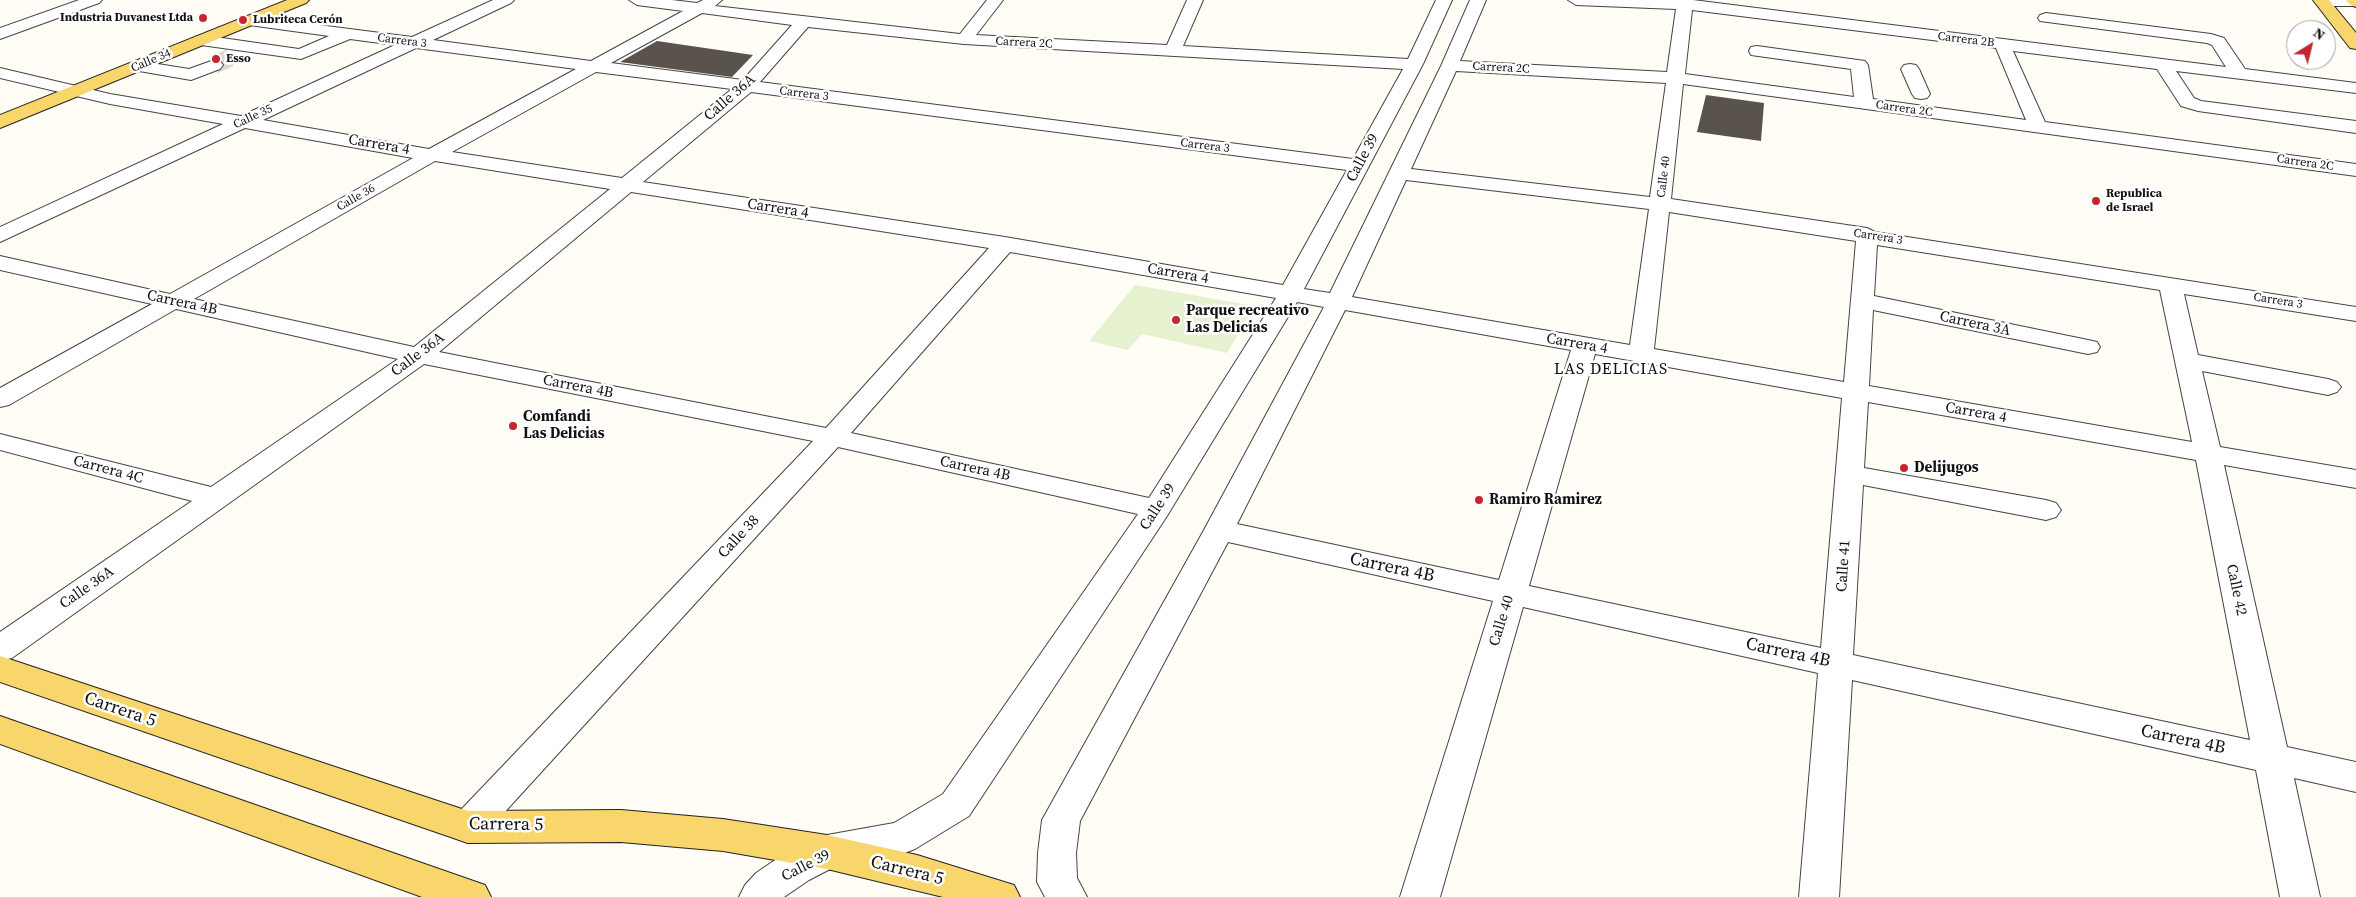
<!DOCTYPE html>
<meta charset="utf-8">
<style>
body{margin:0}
#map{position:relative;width:2356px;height:897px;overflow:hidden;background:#fffdf5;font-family:"Source Serif 4",serif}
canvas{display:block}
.north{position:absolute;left:2286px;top:20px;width:50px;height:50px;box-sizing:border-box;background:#fff;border:1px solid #a0a0a0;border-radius:50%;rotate:36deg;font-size:14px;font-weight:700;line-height:20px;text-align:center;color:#111}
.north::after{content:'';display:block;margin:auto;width:18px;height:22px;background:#c4262e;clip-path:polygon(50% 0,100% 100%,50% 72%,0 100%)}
</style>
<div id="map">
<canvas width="2356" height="897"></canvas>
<div class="north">N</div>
</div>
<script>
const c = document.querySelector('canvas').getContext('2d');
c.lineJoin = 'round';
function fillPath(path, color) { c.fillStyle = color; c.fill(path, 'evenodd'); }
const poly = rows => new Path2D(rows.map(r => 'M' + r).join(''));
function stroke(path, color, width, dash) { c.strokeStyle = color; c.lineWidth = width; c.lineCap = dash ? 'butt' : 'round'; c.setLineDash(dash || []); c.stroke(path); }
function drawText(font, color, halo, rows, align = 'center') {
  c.font = font + ' "Source Serif 4",serif'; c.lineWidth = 5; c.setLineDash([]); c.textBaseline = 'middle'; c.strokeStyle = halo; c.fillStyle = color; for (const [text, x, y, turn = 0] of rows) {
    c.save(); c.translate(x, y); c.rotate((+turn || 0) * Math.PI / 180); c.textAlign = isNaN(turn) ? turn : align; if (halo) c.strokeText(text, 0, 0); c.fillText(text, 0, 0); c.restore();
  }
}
const pitch = poly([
 [1135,285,1255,306,1227,353,1142,334,1128,350,1089,341]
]);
const building = poly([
 [657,41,753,55,732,77,620,62],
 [1706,95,1764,103,1761,141,1697,132]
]);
const minorTunnel = poly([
 [214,65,234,56]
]);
const minor = poly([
 [79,0,102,0,99,3,0,39,0,28,79,0],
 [493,0,514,0,511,3,433,40,591,61,683,11,637,5,629,0,672,0,697,3,703,0,722,0,715,6,960,34,987,0,1003,0,976,35,1167,45,1187,0,1203,0,1183,46,1408,59,1436,0,1452,0,1423,64,1304,289,1330,293,1441,66,1470,0,1486,0,1460,61,1667,72,1676,9,1576,5,1568,0,1693,0,2226,67,2212,45,2207,43,2040,21,2038,18,2040,15,2046,13,2211,34,2224,38,2245,69,2356,83,2356,93,2176,71,2194,98,2201,101,2356,121,2356,133,2198,111,2181,106,2157,69,2013,51,2045,122,2356,164,2356,176,1683,84,1671,199,1867,228,1875,232,2356,307,2356,321,2184,294,2198,355,2328,379,2337,382,2341,387,2337,392,2328,395,2202,371,2220,447,2356,470,2356,488,2224,465,2287,747,2356,762,2356,792,2294,778,2320,897,2280,897,2256,770,1852,680,1839,897,1799,897,1818,673,1523,607,1440,897,1400,897,1493,601,1228,542,1080,821,1076,853,1077,878,1087,897,1045,897,1037,882,1038,853,1042,820,1204,530,1324,307,1297,302,1167,516,969,816,915,849,902,854,834,867,809,880,784,897,739,897,745,885,756,873,781,856,827,835,894,823,943,794,1138,514,838,447,481,838,468,843,455,838,449,827,455,816,813,441,424,364,12,658,0,661,0,632,192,501,0,450,0,434,211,487,398,359,176,309,9,405,0,407,0,388,152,304,0,270,0,256,170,294,413,158,245,128,0,242,0,227,223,124,110,104,0,78,0,68,110,94,241,116,395,45,350,39,301,59,201,45,195,43,193,40,195,37,201,35,299,49,329,36,242,24,240,21,242,18,248,16,412,37,493,0],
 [1692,10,1996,48,2026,120,1873,99,1868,65,1865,61,1757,46,1751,47,1749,51,1751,55,1851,69,1854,97,1685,74,1692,10],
 [702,13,792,25,743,80,611,63,702,13],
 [808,27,964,44,1403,69,1353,159,760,82,808,27],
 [416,48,576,69,429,149,263,120,416,48],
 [1456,71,1666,83,1650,197,1411,169,1456,71],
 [596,72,732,89,622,178,452,152,596,72],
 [751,92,1347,170,1283,285,1005,237,643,182,751,92],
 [435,161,610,189,414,347,194,299,435,161],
 [1406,180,1649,209,1630,345,1352,297,1406,180],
 [631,192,989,248,826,428,439,352,631,192],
 [1669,212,1856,241,1844,382,1654,349,1669,212],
 [1877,245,2160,290,2192,442,1869,386,1873,310,2088,354,2097,352,2100,347,2097,342,2088,340,1874,296,1877,245],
 [1010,252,1276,298,1149,498,851,433,1010,252],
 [1345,310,1571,350,1499,580,1237,524,1345,310],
 [1595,354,1842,398,1821,648,1529,586,1595,354],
 [1868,402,2196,460,2250,740,1853,655,1863,485,2046,520,2056,517,2061,510,2056,503,2046,500,1864,468,1868,402],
 [2314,0,2356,0,2356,6,2321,6,2316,4,2314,0],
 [214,60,220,61,223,65,220,69,191,80,139,71,133,70,130,66,133,62,139,61,189,69,214,60],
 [1910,64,1916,65,1919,69,1930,94,1927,98,1921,99,1915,98,1912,94,1901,69,1904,65,1910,64]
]);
const major = poly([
 [287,0,309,0,306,3,0,128,0,115,287,0],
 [2313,0,2329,0,2356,33,2356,49,2350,48,2313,0],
 [2346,0,2356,0,2356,7,2351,5,2346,0],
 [0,656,468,811,621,810,723,819,827,835,917,855,1014,885,1020,897,943,897,827,869,723,851,621,842,468,843,0,682,0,656],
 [0,716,485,885,491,897,422,897,0,744,0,716]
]);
const markers = [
 [203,18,5,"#c4262e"],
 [243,20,5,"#c4262e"],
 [216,59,5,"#c4262e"],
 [2096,201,5,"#c4262e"],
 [1176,320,5,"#c4262e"],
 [513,426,5,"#c4262e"],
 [1904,468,5,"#c4262e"],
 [1479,500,5,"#c4262e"]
];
const farPoinames = [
 ["Industria Duvanest Ltda",193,18,"right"],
 ["Lubriteca Cerón",253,20],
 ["Esso",226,59],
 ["Republica",2106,194],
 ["de Israel",2106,208]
];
const farStreetnames = [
 ["Carrera 2B",1966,40,7],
 ["Carrera 3",402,41,7],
 ["Carrera 2C",1024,43,3],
 ["Calle 34",151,61,-23],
 ["Carrera 2C",1501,68,3],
 ["Carrera 3",804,94,7],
 ["Carrera 2C",1904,109,8],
 ["Calle 35",253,117,-25],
 ["Carrera 3",1205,146,7],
 ["Carrera 2C",2305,163,8],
 ["Calle 40",1664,177,-83],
 ["Calle 36",356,198,-30],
 ["Carrera 3",1878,237,9],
 ["Carrera 3",2278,301,9]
];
const streetNames = [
 ["Calle 36A",730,98,-41],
 ["Carrera 4",379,145,10],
 ["Calle 39",1363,158,-62],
 ["Carrera 4",778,209,9],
 ["Carrera 4",1178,274,10],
 ["Carrera 4B",182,303,12],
 ["Carrera 3A",1975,324,12],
 ["Carrera 4",1577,344,10],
 ["Calle 36A",418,355,-37],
 ["Carrera 4B",578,387,11],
 ["Carrera 4",1976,413,10],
 ["Carrera 4B",975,469,12],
 ["Carrera 4C",108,470,15],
 ["Calle 39",1158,507,-57],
 ["Calle 38",739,537,-47],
 ["Calle 41",1844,566,-86],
 ["Calle 36A",87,588,-35],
 ["Calle 42",2236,590,78],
 ["Calle 40",1502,621,-73],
 ["Calle 39",806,866,-27]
];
const poiNames = [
 ["Parque recreativo",1186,311],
 ["Las Delicias",1186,328],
 ["Comfandi",523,417],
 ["Las Delicias",523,434],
 ["Delijugos",1914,468],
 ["Ramiro Ramirez",1489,500]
];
const neighbourhoodNames = [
 ["LAS DELICIAS",1611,370]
];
const nearStreetnames = [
 ["Carrera 4B",1392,568,12],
 ["Carrera 4B",1788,653,12],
 ["Carrera 5",120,710,19],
 ["Carrera 4B",2183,740,12],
 ["Carrera 5",506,825,1],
 ["Carrera 5",907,871,14]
];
fillPath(pitch, '#e6f2cf');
fillPath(building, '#5a524d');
stroke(minorTunnel, '#dbdad3', 18, [18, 9]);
stroke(minor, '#444', 2);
stroke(major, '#222', 2);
fillPath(minor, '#fff');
fillPath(major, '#f9d66b');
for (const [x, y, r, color] of markers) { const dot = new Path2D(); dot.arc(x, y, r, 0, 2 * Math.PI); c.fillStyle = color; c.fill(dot); stroke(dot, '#fff', 2); }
drawText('bold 12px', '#111', '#fff', farPoinames, 'left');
drawText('12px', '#111', '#fff', farStreetnames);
drawText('15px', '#111', '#fff', streetNames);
drawText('bold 15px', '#111', '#fff', poiNames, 'left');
c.letterSpacing = '1px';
drawText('16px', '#111', '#fff', neighbourhoodNames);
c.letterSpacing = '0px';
drawText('18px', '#111', '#fff', nearStreetnames);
</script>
